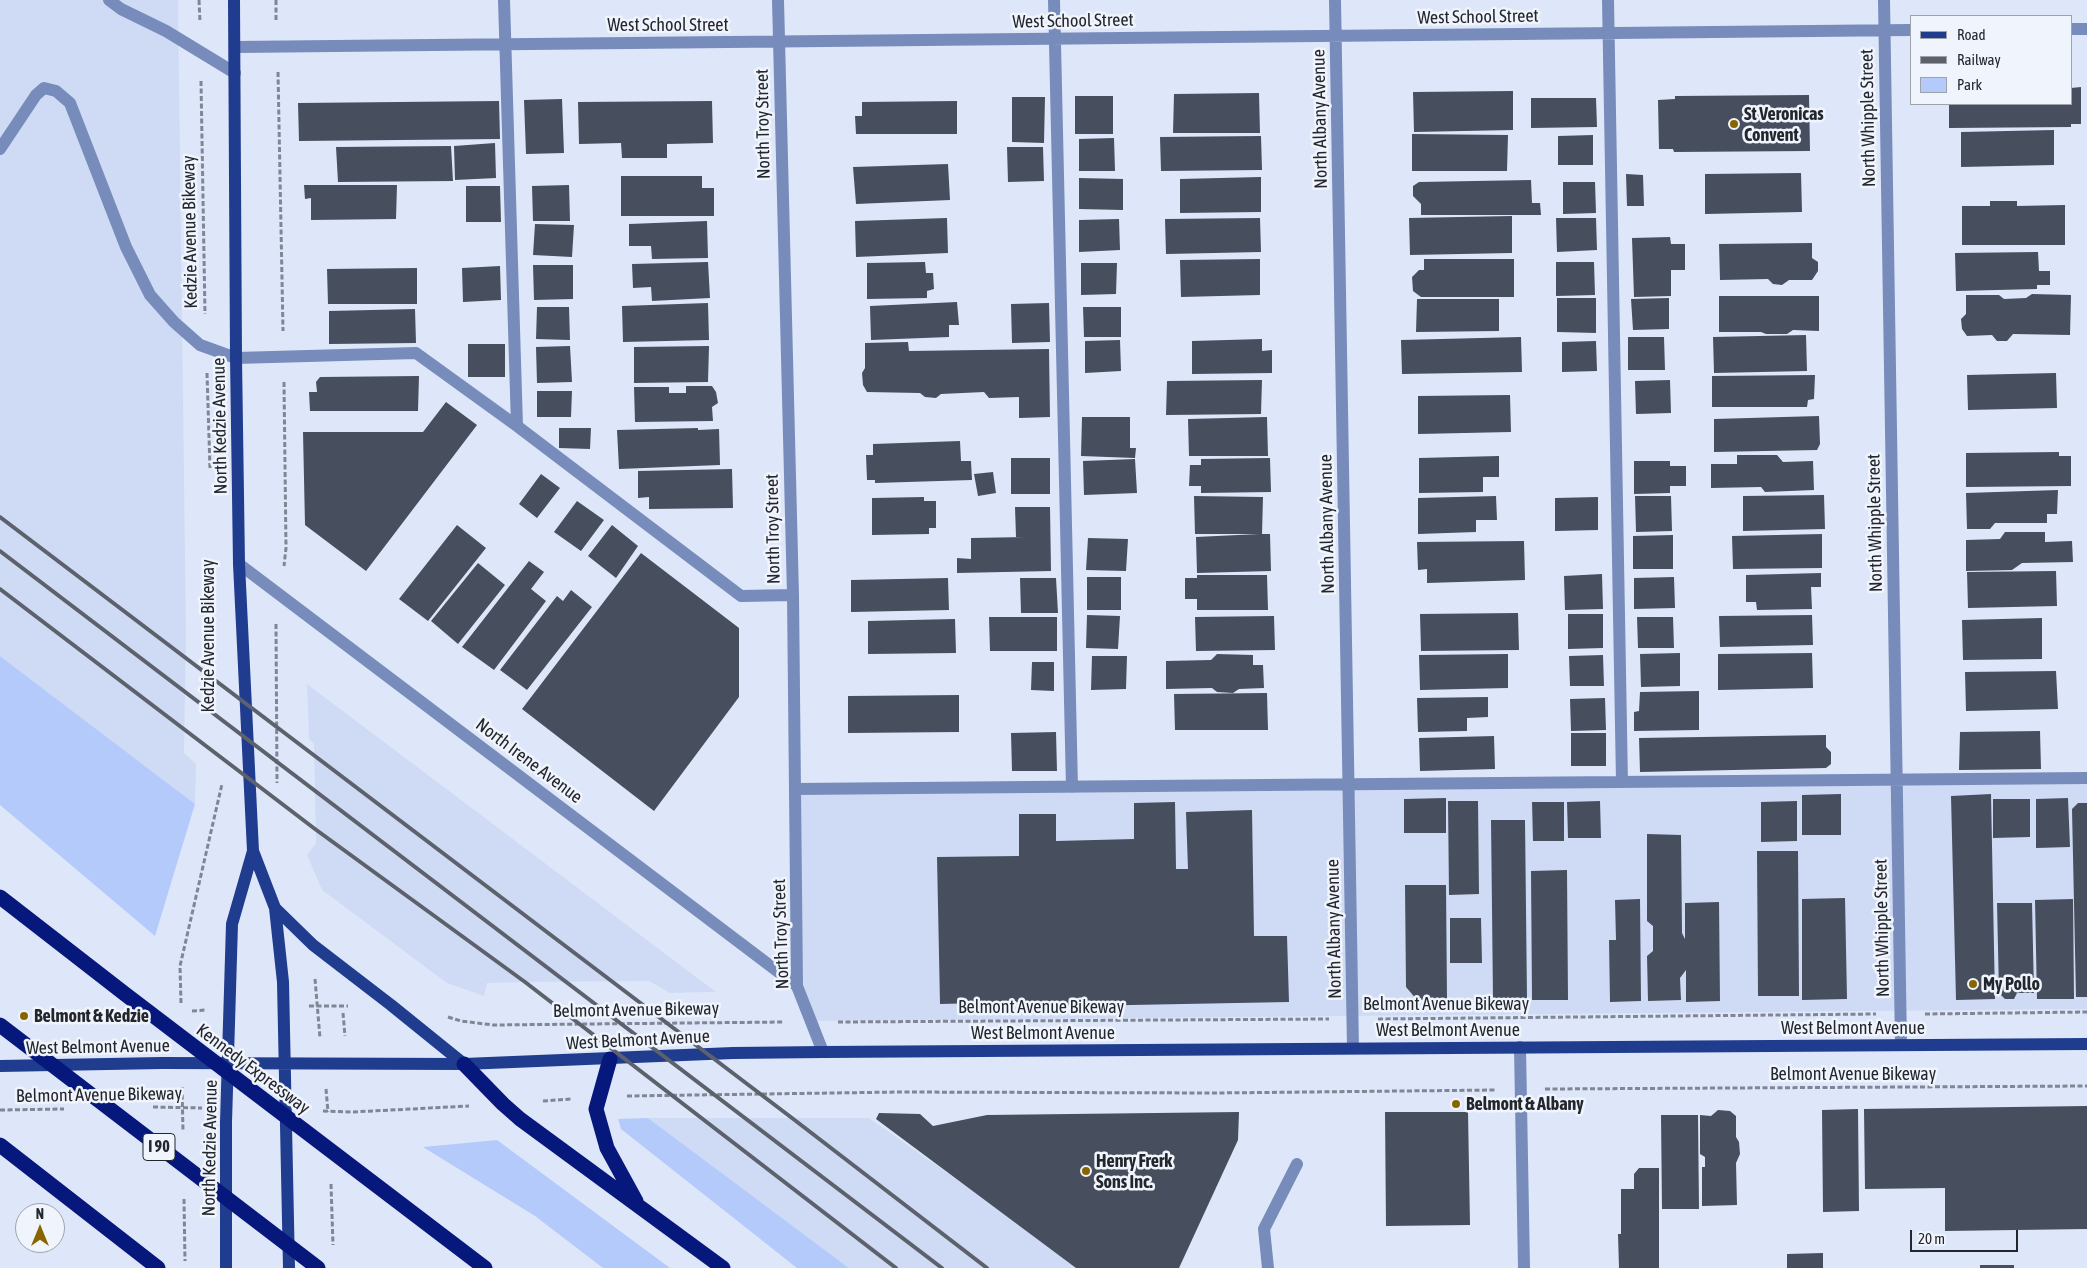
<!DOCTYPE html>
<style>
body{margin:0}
#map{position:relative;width:2087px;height:1268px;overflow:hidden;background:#dee7fa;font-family:"Asap Condensed",sans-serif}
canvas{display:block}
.legend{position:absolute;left:1910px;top:15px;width:162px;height:90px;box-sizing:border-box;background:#f0f4fc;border:1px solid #9ea2a9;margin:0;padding:6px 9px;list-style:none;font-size:15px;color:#23262d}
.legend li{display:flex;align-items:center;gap:10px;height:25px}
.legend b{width:25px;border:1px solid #9ea2a9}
.north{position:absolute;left:15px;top:1203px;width:50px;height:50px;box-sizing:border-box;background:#f0f4fc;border:1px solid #9ea2a9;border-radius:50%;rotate:0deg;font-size:14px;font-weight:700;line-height:20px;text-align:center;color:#23262d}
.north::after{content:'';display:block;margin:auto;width:18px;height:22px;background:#876601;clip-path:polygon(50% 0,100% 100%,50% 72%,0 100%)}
.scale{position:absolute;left:1910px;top:1230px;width:108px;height:22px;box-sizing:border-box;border:2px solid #23262d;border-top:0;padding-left:6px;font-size:15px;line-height:18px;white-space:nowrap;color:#23262d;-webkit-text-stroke:4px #f0f4fc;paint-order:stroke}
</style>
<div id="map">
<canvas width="2087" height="1268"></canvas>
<ul class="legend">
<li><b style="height:6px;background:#203c8e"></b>Road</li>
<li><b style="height:6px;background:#5c616c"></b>Railway</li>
<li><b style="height:14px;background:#b4cafb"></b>Park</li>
</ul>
<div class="north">N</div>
<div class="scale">20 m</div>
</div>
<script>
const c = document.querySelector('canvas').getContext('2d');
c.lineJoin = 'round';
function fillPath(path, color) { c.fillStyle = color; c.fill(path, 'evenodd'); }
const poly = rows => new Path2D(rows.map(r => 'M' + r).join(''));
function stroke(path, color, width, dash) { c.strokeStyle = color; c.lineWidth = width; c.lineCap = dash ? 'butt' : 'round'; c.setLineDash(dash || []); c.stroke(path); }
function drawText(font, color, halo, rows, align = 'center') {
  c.font = font + ' "Asap Condensed",sans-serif'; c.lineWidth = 5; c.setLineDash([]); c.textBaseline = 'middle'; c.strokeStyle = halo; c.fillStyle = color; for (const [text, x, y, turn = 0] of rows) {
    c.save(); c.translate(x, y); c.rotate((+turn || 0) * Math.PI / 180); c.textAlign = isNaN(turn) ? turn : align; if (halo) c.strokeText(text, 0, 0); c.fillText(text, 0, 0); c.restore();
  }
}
const built = poly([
 [0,0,178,0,186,635,184,753,196,764,195,804,0,656],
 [307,684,716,992,670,993,649,981,525,982,487,983,484,996,447,983,322,890,307,855,316,843,314,744,309,739],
 [2087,780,2087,1009,816,1021,802,985,799,792],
 [648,1118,869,1118,1083,1268,849,1268]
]);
const green = poly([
 [0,656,195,804,155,936,0,805],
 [648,1118,849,1268,797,1268,621,1129,618,1119],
 [497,1140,670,1268,603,1268,535,1216,423,1147]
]);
const building = poly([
 [2081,87,2081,124,2071,124,2071,127,1949,128,1949,104,2071,104,2071,88],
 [1513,91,1513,130,1414,132,1413,92],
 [1259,93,1260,133,1173,133,1174,94],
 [1809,95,1810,151,1674,152,1673,149,1659,149,1658,100,1675,99,1675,96],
 [1075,96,1113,96,1113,134,1075,134],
 [1012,97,1045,97,1044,143,1012,142],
 [1531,98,1596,98,1597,127,1531,128],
 [562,99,564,153,526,154,524,100],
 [499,101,500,139,299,141,298,103],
 [712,101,713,143,667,144,667,158,622,158,621,143,579,144,578,102],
 [957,101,957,134,856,134,855,116,862,116,862,102],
 [2054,130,2054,165,1961,167,1961,132],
 [1412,134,1508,135,1507,171,1412,171],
 [1593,135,1593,165,1558,165,1558,136],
 [1261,136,1262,170,1161,171,1160,137],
 [1114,138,1115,171,1079,171,1079,139],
 [495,143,496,178,455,180,454,146],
 [451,146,453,181,338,182,336,147],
 [1007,147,1043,147,1044,181,1008,182],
 [948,164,950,200,856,204,853,167],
 [1801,173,1802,212,1705,214,1705,174],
 [1626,174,1643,175,1644,206,1627,206],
 [621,176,702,176,702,188,714,188,714,216,621,216],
 [1261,177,1261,212,1180,213,1180,179],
 [1079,178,1123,179,1123,210,1079,209],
 [1531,180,1532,203,1540,203,1541,215,1421,215,1421,204,1413,196,1413,186,1419,182],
 [1563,182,1595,182,1596,213,1563,214],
 [304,185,397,185,396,219,311,220,311,198,305,199],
 [569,185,570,221,533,221,532,186],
 [466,186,500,186,501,222,466,222],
 [1990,201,2017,201,2017,206,2065,205,2065,245,1962,245,1962,206,1990,206],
 [1512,216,1512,253,1410,255,1409,218],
 [947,218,948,253,856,257,855,221],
 [1260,218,1261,252,1166,254,1165,219],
 [1556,218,1596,218,1597,250,1557,252],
 [1119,219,1120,250,1079,252,1079,220],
 [707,221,708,258,652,259,651,246,629,246,629,224],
 [535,224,574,225,572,257,533,255],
 [1670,237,1671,244,1685,244,1685,270,1671,270,1671,296,1634,297,1632,238],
 [1812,243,1812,258,1818,262,1818,271,1812,280,1789,280,1782,285,1773,284,1768,279,1720,280,1719,244],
 [2038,252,2039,271,2050,271,2050,285,2037,285,2037,289,1956,291,1955,253],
 [1260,259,1260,295,1181,297,1180,260],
 [1424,259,1514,259,1514,297,1421,297,1413,291,1412,277,1419,270,1424,270],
 [708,262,710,298,652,301,651,287,633,288,632,264],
 [925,262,926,273,933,273,934,289,927,291,927,298,867,299,867,263],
 [1556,262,1594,262,1595,295,1556,296],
 [1081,263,1117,263,1116,294,1081,295],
 [533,265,573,265,573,299,534,300],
 [500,266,501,300,463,302,462,268],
 [417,268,417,304,328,304,327,269],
 [2032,294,2071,295,2070,335,2013,334,2007,341,1997,341,1992,335,1967,336,1962,329,1961,319,1966,314,1966,295,1999,295,2004,299,2026,298],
 [1719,296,1819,296,1819,331,1793,330,1787,334,1766,334,1761,332,1719,332],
 [1557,298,1596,298,1596,333,1557,332],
 [1669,298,1669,329,1633,330,1631,299],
 [1417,299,1499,299,1499,331,1416,332],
 [957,302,959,325,949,325,949,337,871,340,870,306],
 [708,303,709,340,623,342,622,306],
 [1049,303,1050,342,1012,343,1011,304],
 [537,307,569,307,570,340,536,339],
 [1083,307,1121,307,1121,337,1084,337],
 [415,309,416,343,329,344,329,311],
 [1806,335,1807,371,1714,373,1713,337],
 [1521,337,1522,372,1402,374,1401,340],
 [1628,337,1664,337,1665,370,1628,370],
 [1262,339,1262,351,1272,350,1272,373,1192,374,1192,341],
 [1120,340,1121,371,1085,373,1085,341],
 [1596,341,1597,371,1562,372,1562,342],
 [908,342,909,351,1049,349,1050,417,1019,418,1019,397,989,398,984,392,941,394,936,398,925,397,920,393,867,392,863,385,862,373,865,368,865,343],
 [468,344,505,344,505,377,468,377],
 [570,346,572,382,537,383,536,347],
 [709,346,708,382,634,383,634,347],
 [2056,373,2057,408,1968,410,1967,375],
 [1815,375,1814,399,1808,400,1807,407,1712,407,1712,376],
 [419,376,418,411,310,411,309,392,317,392,316,382,320,377],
 [1262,380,1261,414,1166,415,1167,381],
 [1670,380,1671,413,1636,414,1635,381],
 [686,386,712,386,716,392,718,403,712,407,713,421,635,422,634,387,669,387,669,393,686,393],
 [537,391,572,391,571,417,537,417],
 [1510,395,1511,432,1418,434,1418,396],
 [446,402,477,425,366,571,305,525,303,432,423,432],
 [1819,416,1820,444,1817,450,1714,452,1714,419],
 [1082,417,1130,417,1130,448,1136,448,1135,458,1081,456],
 [1267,417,1268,456,1189,456,1188,419],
 [559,428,591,428,590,449,559,448],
 [698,428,698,430,719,429,720,465,619,469,617,430],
 [960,441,961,461,971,461,972,480,875,483,875,480,867,480,866,455,873,455,873,444],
 [2059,452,2059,456,2071,456,2071,486,1966,487,1966,453],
 [1737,455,1777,455,1783,462,1813,461,1814,490,1765,492,1761,487,1711,488,1711,464,1737,464],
 [1499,456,1499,477,1483,477,1483,492,1419,493,1419,458],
 [1011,458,1050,458,1050,494,1011,494],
 [1270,458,1271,492,1201,493,1201,486,1189,486,1190,465,1201,465,1201,459],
 [1135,459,1137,493,1084,495,1083,461],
 [1634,461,1670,461,1670,466,1686,466,1686,486,1670,486,1670,493,1634,494],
 [732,469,733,508,649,509,649,497,638,498,638,471],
 [993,472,996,493,978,496,974,474],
 [541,474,560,488,537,518,519,504],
 [2058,490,2057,514,2047,514,2047,523,1995,523,1990,529,1967,529,1966,493],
 [1824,495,1825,529,1743,531,1743,496],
 [1194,496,1263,497,1262,534,1270,534,1271,571,1197,573,1196,537,1259,534,1195,534],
 [1496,496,1497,520,1476,520,1476,532,1418,534,1418,498],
 [1635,496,1671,496,1672,531,1636,532],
 [924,497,924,501,936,501,936,528,929,528,929,534,872,535,872,498],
 [1598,497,1598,530,1555,531,1555,498],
 [577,501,604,520,581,551,554,532],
 [1015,507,1050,507,1051,571,957,573,957,558,971,559,971,538,1026,537,1016,537],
 [457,525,486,548,428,621,399,599],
 [612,525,638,546,616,578,588,556],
 [2005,532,2045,532,2045,542,2072,541,2073,562,2022,563,2012,570,1966,571,1966,540,2000,539],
 [1822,534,1822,568,1733,569,1732,536],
 [1673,535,1673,569,1633,569,1633,536],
 [1088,538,1128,539,1126,571,1086,570],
 [1524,541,1525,580,1427,583,1427,569,1418,570,1417,542],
 [641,553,739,628,739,697,654,811,522,709],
 [529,561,544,572,531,589,546,601,494,670,462,647],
 [478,563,505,585,458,644,431,621],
 [2056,571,2057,606,1968,608,1967,572],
 [1821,573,1821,587,1811,587,1812,609,1757,610,1756,602,1746,602,1746,575],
 [1602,574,1603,609,1565,610,1564,576],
 [1197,575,1267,575,1268,610,1197,610,1197,599,1185,599,1185,578,1197,578],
 [1087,577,1121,577,1121,610,1087,610],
 [1674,577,1675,608,1634,609,1634,578],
 [948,578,949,610,851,612,851,580],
 [1020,578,1056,578,1058,613,1021,613],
 [571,590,592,607,527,690,500,670,557,596,563,601],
 [1518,613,1519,650,1421,651,1420,614],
 [1568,614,1603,614,1603,648,1568,649],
 [1087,615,1120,616,1118,649,1086,648],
 [1812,615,1813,645,1720,647,1719,616],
 [1274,616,1275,650,1196,651,1195,617],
 [989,617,1057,617,1057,651,990,651],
 [1637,617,1673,617,1674,648,1638,648],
 [2042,618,2042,659,1963,660,1962,620],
 [955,619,956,653,868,654,868,621],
 [1680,653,1680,686,1641,687,1640,654],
 [1812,653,1813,688,1718,690,1718,654],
 [1217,654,1253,655,1253,665,1263,665,1264,688,1239,689,1233,693,1217,692,1212,688,1166,689,1166,661,1211,660],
 [1508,654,1508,688,1420,690,1419,655],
 [1603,655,1604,686,1570,686,1569,656],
 [1092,656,1127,656,1126,689,1091,690],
 [1032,662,1054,662,1054,691,1031,690],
 [2056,671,2058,709,1966,711,1965,672],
 [1699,691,1699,730,1634,731,1634,712,1639,711,1640,692],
 [1267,693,1268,730,1175,730,1174,694],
 [959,695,959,732,848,733,848,696],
 [1488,697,1488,717,1467,718,1467,731,1418,732,1417,698],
 [1605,698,1606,730,1571,731,1570,699],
 [2040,731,2041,769,1959,770,1960,732],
 [1056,732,1057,771,1012,771,1011,733],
 [1571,733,1606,733,1606,766,1571,766],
 [1826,735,1826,747,1831,752,1831,764,1826,768,1640,772,1639,738],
 [1494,736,1495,769,1420,771,1419,738],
 [1841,794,1841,835,1802,835,1802,795],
 [1991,794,1995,999,1956,1000,1951,796],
 [1446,798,1446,833,1404,833,1404,799],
 [2068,798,2070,847,2036,848,2036,799],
 [1993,799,2030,799,2030,837,1993,838],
 [1448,801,1478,801,1479,894,1449,895],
 [1600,801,1601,838,1568,838,1567,802],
 [1797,801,1797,841,1761,842,1761,802],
 [1175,802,1176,869,1188,869,1186,812,1252,810,1254,936,1287,936,1289,1002,1025,1007,1025,1002,940,1004,937,857,1019,856,1019,814,1056,814,1056,841,1134,839,1134,803],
 [1532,802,1564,802,1564,841,1533,841],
 [2078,803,2087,803,2087,997,2076,997,2072,809],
 [1491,820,1525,820,1527,999,1493,999],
 [1647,834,1681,835,1682,933,1685,939,1685,903,1719,902,1720,1001,1686,1002,1686,970,1680,978,1681,1000,1648,1001,1647,956,1653,951,1653,926,1647,921],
 [1757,851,1798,851,1799,996,1758,996],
 [1567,870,1568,1000,1532,1000,1531,871],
 [1405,885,1446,885,1447,1000,1417,1000,1406,987],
 [1845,898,1847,999,1802,1000,1802,899],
 [1640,899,1641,1001,1610,1002,1609,940,1616,940,1615,900],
 [2073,899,2074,999,2037,999,2035,900],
 [1997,903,2032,903,2034,993,2017,993,2014,999,2005,999,1999,993],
 [1450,918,1481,918,1482,963,1450,963],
 [2087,1106,2087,1229,1945,1231,1945,1188,1865,1189,1864,1109],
 [1858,1109,1859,1211,1823,1212,1822,1110],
 [1718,1110,1730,1111,1736,1116,1736,1137,1739,1142,1740,1154,1736,1163,1737,1205,1702,1206,1702,1167,1705,1167,1705,1157,1700,1154,1700,1115,1711,1116],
 [1239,1112,1238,1140,1179,1268,1076,1268,876,1119,879,1113,920,1114,933,1126,987,1115],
 [1385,1112,1468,1112,1470,1225,1386,1226],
 [1661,1115,1698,1115,1699,1209,1662,1209],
 [1639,1168,1659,1168,1659,1268,1619,1268,1618,1234,1621,1234,1621,1189,1634,1189,1634,1174],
 [1823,1253,1823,1268,1787,1268,1787,1254],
 [1980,1265,2014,1265,2014,1268,1980,1268]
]);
const path = poly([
 [199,0,200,22],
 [276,0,276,21],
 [278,72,283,331],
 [201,81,205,314],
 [207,373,210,469],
 [284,382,286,548,284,566],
 [276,624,277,783],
 [315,979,320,1038],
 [181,1003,180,966,222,784],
 [309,1006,348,1006],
 [192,1011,206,1010],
 [343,1013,345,1036],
 [1925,1014,2087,1012],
 [448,1017,461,1021,493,1025,784,1022],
 [35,1018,108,1014],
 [1378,1019,1876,1014],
 [838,1022,1329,1019],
 [182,1087,183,1131],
 [326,1089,328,1112],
 [1545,1089,2087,1086],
 [627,1096,900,1092,1215,1093,1496,1090],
 [543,1101,571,1099],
 [153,1107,202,1108],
 [0,1110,64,1109],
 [323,1111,353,1112,469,1106],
 [331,1184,333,1245],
 [184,1199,185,1261]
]);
const minor = poly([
 [109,0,121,9,166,31,235,73],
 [504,0,517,426],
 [778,0,793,595,797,986,823,1052],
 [1054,0,1072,787],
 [1335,0,1353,1048],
 [1608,0,1622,782],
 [1884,0,1901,1045],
 [2071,29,2087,29],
 [235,47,1911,30],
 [0,149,36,95,44,88,56,91,70,103,126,247,150,295,174,322,200,345,236,358,416,353,517,426,741,596,793,595],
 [239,564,797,986],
 [795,789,2087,778],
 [1520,1047,1524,1268],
 [1268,1268,1264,1229,1297,1164]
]);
const major = poly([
 [234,0,236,358,239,564,253,851,275,908,283,982,289,1268],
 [275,908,313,945,391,1005,464,1064],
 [0,1066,162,1063,464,1064,733,1053,823,1052,2087,1044],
 [226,1268,226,1122,232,924,253,851]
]);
const highway = poly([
 [0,897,125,994,485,1268],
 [0,1025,318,1268],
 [610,1059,596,1109,607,1148,636,1201],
 [464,1064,503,1104,520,1119,723,1268],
 [0,1145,158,1268]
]);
const rail = poly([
 [0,517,792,1118,987,1268],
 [0,551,942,1268],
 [0,589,315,829,525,982,896,1268]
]);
const markers = [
 [1734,124,5,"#876601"],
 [1973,984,5,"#876601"],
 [24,1016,5,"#876601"],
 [1456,1104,5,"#876601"],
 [1086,1171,5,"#876601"]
];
const shields = [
 [159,1147,32]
];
const shieldNames = [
 ["I 90",159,1147]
];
const streetNames = [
 ["West School Street",1478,17,-1],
 ["West School Street",1073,21,-1],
 ["West School Street",668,25],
 ["North Whipple Street",1868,118,-91],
 ["North Albany Avenue",1320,119,-91],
 ["North Troy Street",763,124,-91],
 ["Kedzie Avenue Bikeway",190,232,-91],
 ["North Kedzie Avenue",220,426,-91],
 ["North Whipple Street",1875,523,-91],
 ["North Albany Avenue",1327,524,-91],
 ["North Troy Street",773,529,-91],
 ["Kedzie Avenue Bikeway",208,636,-90],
 ["North Irene Avenue",529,761,37],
 ["North Whipple Street",1882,928,-91],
 ["North Albany Avenue",1334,929,-91],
 ["North Troy Street",781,934,-92],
 ["Belmont Avenue Bikeway",1446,1004],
 ["Belmont Avenue Bikeway",1041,1007],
 ["Belmont Avenue Bikeway",636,1010,-1],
 ["West Belmont Avenue",1853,1028],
 ["West Belmont Avenue",1448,1030],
 ["West Belmont Avenue",1043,1033],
 ["West Belmont Avenue",638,1040,-3],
 ["West Belmont Avenue",98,1047,-1],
 ["Kennedy Expressway",253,1069,37],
 ["Belmont Avenue Bikeway",1853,1074],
 ["Belmont Avenue Bikeway",99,1095,-1],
 ["North Kedzie Avenue",210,1148,-89]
];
const poiNames = [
 ["St Veronicas",1744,114],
 ["Convent",1744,135],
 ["My Pollo",1983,984],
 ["Belmont & Kedzie",34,1016],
 ["Belmont & Albany",1466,1104],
 ["Henry Frerk",1096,1161],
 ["Sons Inc.",1096,1182]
];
fillPath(built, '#cfdbf5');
fillPath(green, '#b4cafb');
fillPath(building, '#474e5e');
stroke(path, '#808693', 3, [5, 2.5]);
stroke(minor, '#778cbb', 12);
stroke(major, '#203c8e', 12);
stroke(highway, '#07187c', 15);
stroke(rail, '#5c616c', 4);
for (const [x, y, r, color] of markers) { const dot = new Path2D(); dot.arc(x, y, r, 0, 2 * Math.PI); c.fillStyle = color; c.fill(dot); stroke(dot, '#f0f4fc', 2); }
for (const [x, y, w] of shields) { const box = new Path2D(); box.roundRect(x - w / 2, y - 13.5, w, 27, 4); c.fillStyle = '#f0f4fc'; c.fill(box); stroke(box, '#23262d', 1); }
drawText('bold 16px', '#23262d', null, shieldNames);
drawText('18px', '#23262d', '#f0f4fc', streetNames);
drawText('bold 18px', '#23262d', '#f0f4fc', poiNames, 'left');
</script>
